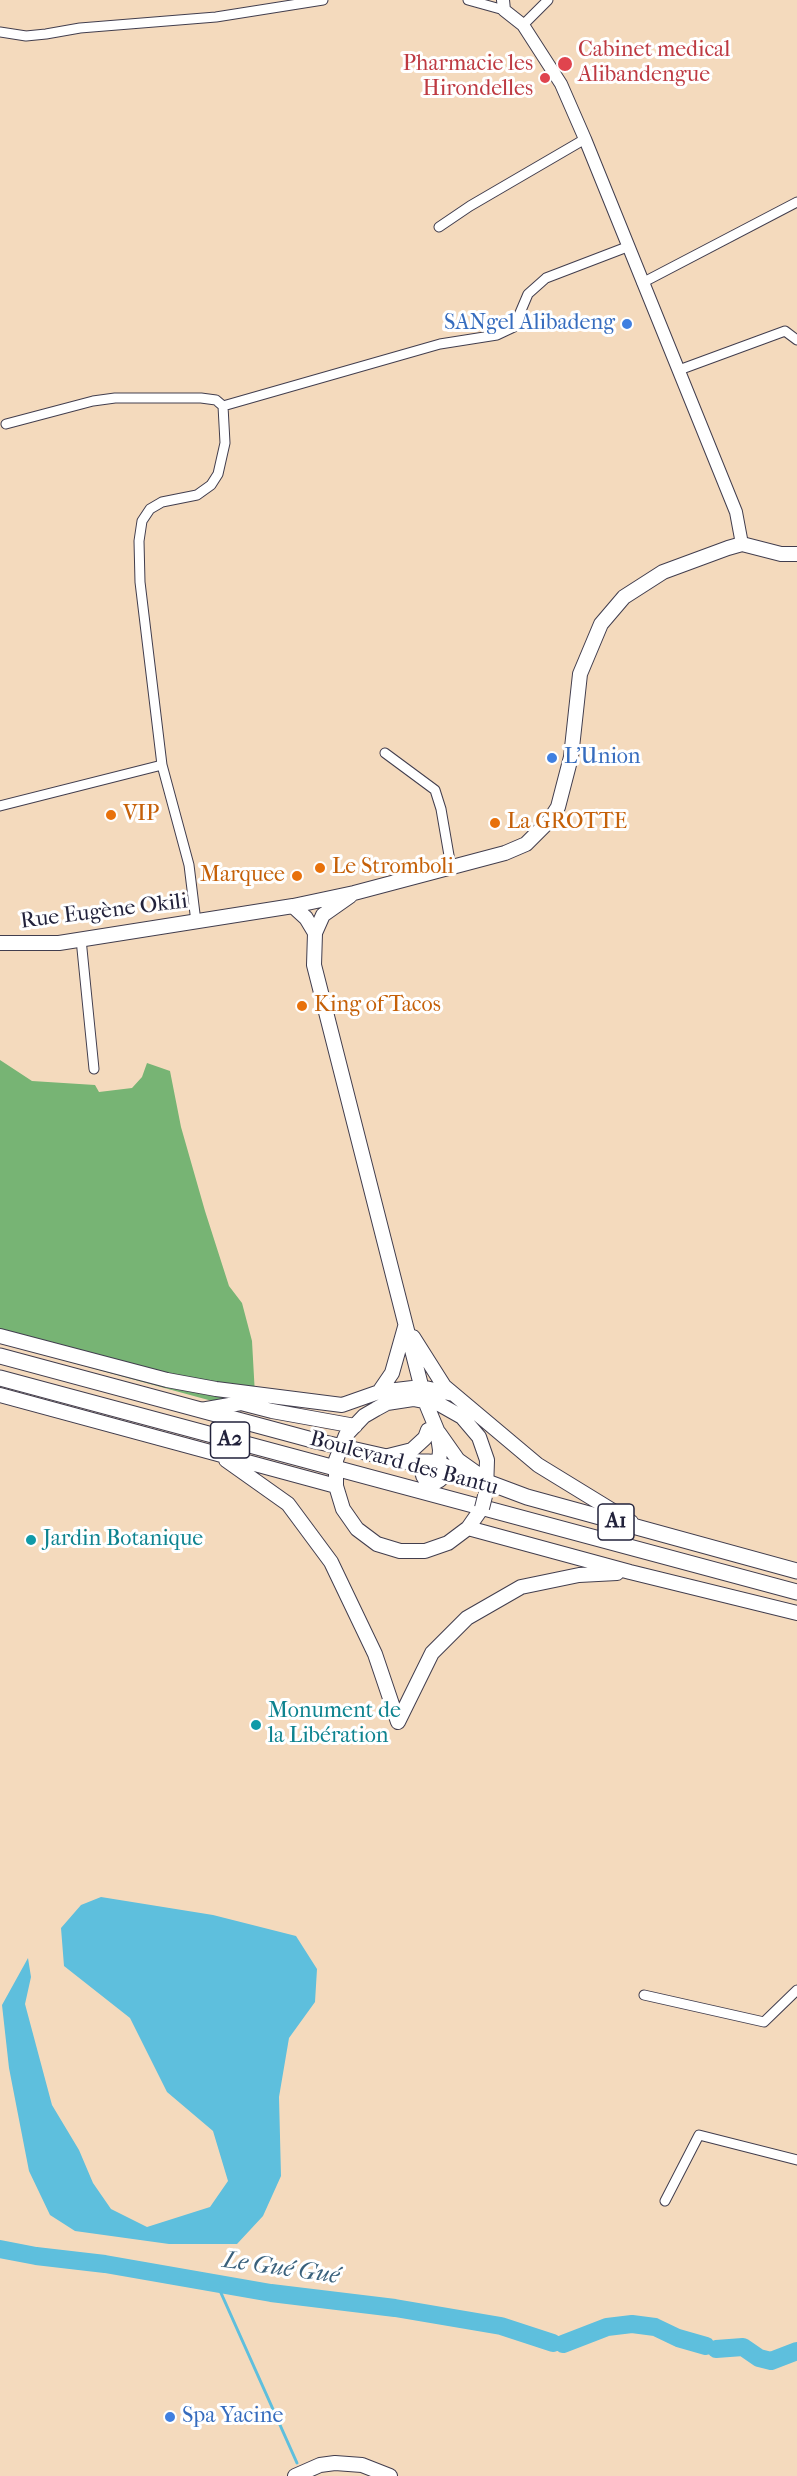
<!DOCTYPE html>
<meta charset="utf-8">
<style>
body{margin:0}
canvas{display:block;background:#f4dabd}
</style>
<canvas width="797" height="2476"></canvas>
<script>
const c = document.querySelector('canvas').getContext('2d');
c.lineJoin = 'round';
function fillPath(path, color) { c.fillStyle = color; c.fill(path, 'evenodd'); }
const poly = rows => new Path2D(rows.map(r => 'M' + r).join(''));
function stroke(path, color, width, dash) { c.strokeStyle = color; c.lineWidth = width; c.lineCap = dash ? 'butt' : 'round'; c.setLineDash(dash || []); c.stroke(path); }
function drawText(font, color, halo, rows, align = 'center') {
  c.font = font + ' "IM FELL French Canon",serif'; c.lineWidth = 6; c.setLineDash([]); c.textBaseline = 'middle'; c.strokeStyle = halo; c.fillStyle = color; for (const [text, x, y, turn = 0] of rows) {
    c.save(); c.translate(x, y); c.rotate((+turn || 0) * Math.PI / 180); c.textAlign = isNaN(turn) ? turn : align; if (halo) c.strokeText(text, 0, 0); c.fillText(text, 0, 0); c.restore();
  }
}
const forest = poly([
 [0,1060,32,1081,95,1085,99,1092,132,1088,142,1077,147,1063,170,1071,181,1127,205,1211,229,1286,242,1303,252,1341,256,1413,0,1343]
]);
const water = poly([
 [101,1897,213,1915,296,1936,317,1969,315,2002,289,2038,279,2097,281,2176,263,2216,237,2244,169,2244,75,2231,50,2215,29,2171,9,2068,2,2005,28,1958,31,1977,25,2004,52,2105,79,2150,93,2183,111,2209,147,2227,210,2207,228,2181,213,2131,167,2092,130,2018,64,1966,61,1928,81,1905]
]);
const stream = poly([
 [217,2284,297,2463]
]);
const river = poly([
 [0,2249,36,2256,105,2264,271,2293,395,2308,501,2326,553,2343],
 [563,2344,607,2327,632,2324,655,2327,678,2338,706,2346],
 [716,2349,743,2347,759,2358,771,2361,797,2351]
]);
const minor = poly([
 [468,0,504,10],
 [523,25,548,0],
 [0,32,26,36,46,34,80,28,216,17,323,0],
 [439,227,470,206,585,139],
 [642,283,797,202],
 [679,370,785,331,797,340],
 [223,406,440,344,497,335,514,327,528,294,546,278,627,247],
 [6,424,93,401,115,398,201,398,216,400,223,406,225,443,218,474,211,485,197,495,162,502,150,509,142,521,139,541,140,582,162,765,189,865,196,922],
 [385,753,435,790,441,809,451,867],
 [0,806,162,765],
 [81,939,94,1069],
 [644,1995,764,2022,797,1990],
 [665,2201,699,2135,797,2160]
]);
const tertiary = poly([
 [503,0,504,10,523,25,561,84,585,139,736,512,742,544]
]);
const secondary = poly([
 [350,896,323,915,315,933,314,965,425,1401,437,1430,440,1450,439,1464],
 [293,906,306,918,315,933],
 [0,943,59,943,293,906,354,893,505,853,526,844,549,821,558,807,571,757,580,674,601,624,624,597,663,572,728,548,742,544,781,554,797,554],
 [0,1336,167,1380,216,1389,342,1405,379,1392,392,1373,405,1327],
 [413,1337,444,1386,538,1465,631,1522],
 [379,1392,421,1387,453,1394],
 [0,1395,336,1486],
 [201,1410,241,1403,272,1411,355,1426],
 [439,1433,458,1460,479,1475],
 [388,1456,412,1450,425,1438,428,1430],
 [226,1460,288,1504,331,1562,375,1654,398,1722],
 [482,1508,468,1528,448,1543,425,1551,400,1551,377,1544,357,1529,343,1509,336,1486,336,1460,346,1435,364,1416,376,1409,387,1403,413,1399,439,1404,462,1417,479,1437,487,1460,486,1491],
 [468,1528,630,1572,797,1613],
 [398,1722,432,1653,467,1618,521,1587,579,1575,617,1573],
 [295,2476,320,2465,335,2463,362,2465,390,2476]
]);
const trunk = poly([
 [0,1356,316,1441,409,1462,429,1462],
 [0,1378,797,1592],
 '423 1472a10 10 0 1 1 20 0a10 10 0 1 1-20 0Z',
 [439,1464,527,1497,797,1571]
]);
const secondaryBridge = poly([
 [482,1508,485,1496]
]);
const markers = [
 [565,64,8,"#e0444e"],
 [545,78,6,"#e0444e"],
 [627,324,6,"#3f7fe0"],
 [552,758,6,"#3f7fe0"],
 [111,815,6,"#e8710a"],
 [495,823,6,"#e8710a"],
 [320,868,6,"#e8710a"],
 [297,876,6,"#e8710a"],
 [302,1006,6,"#e8710a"],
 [31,1540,6,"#0f9aa8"],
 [256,1725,6,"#0f9aa8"],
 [170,2417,6,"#3f7fe0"]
];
const shields = [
 [230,1440,39],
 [616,1522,36]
];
const shieldNames = [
 ["A2",230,1440],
 ["A1",616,1522]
];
const healthNames = [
 ["Cabinet medical",578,51],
 ["Alibandengue",578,76],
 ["Pharmacie les",533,65,"right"],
 ["Hirondelles",533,90,"right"]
];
const shopNames = [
 ["SANgel Alibadeng",615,324,"right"],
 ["L’Union",564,758],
 ["Spa Yacine",182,2417]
];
const foodNames = [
 ["VIP",123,815],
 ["La GROTTE",507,823],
 ["Le Stromboli",332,868],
 ["Marquee",285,876,"right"],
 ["King of Tacos",314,1006]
];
const streetNames = [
 ["Rue Eugène Okili",104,912,-7],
 ["Boulevard des Bantu",404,1464,15]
];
const cultureNames = [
 ["Jardin Botanique",43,1540],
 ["Monument de",268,1712],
 ["la Libération",268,1737]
];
const waterNames = [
 ["Le Gué Gué",281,2269,8]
];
fillPath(forest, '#77b474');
fillPath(water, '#5ebfdd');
stroke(stream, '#5ebfdd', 3);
stroke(river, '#5ebfdd', 18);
stroke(minor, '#423e4e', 11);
stroke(tertiary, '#423e4e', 14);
stroke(secondary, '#423e4e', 16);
stroke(trunk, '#423e4e', 17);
stroke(minor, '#fff', 9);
stroke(tertiary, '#fff', 12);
stroke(secondary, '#fff', 14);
stroke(trunk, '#fff', 15);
stroke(secondaryBridge, '#423e4e', 16, []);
stroke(secondaryBridge, '#fff', 14);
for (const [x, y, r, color] of markers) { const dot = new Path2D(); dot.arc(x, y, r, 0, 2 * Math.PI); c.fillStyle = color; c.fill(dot); stroke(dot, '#fff', 2); }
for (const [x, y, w] of shields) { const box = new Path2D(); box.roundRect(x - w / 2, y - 18, w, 36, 4.5); c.fillStyle = '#fff'; c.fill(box); stroke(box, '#22223b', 1.5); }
drawText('bold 21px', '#22223b', null, shieldNames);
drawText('22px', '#be3a42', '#fff', healthNames, 'left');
drawText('22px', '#366cbe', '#fff', shopNames, 'left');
drawText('22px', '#c56008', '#fff', foodNames, 'left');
drawText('22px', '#22223b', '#fff', streetNames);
drawText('22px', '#0d838f', '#fff', cultureNames, 'left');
drawText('italic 24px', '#3a617c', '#fff', waterNames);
</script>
